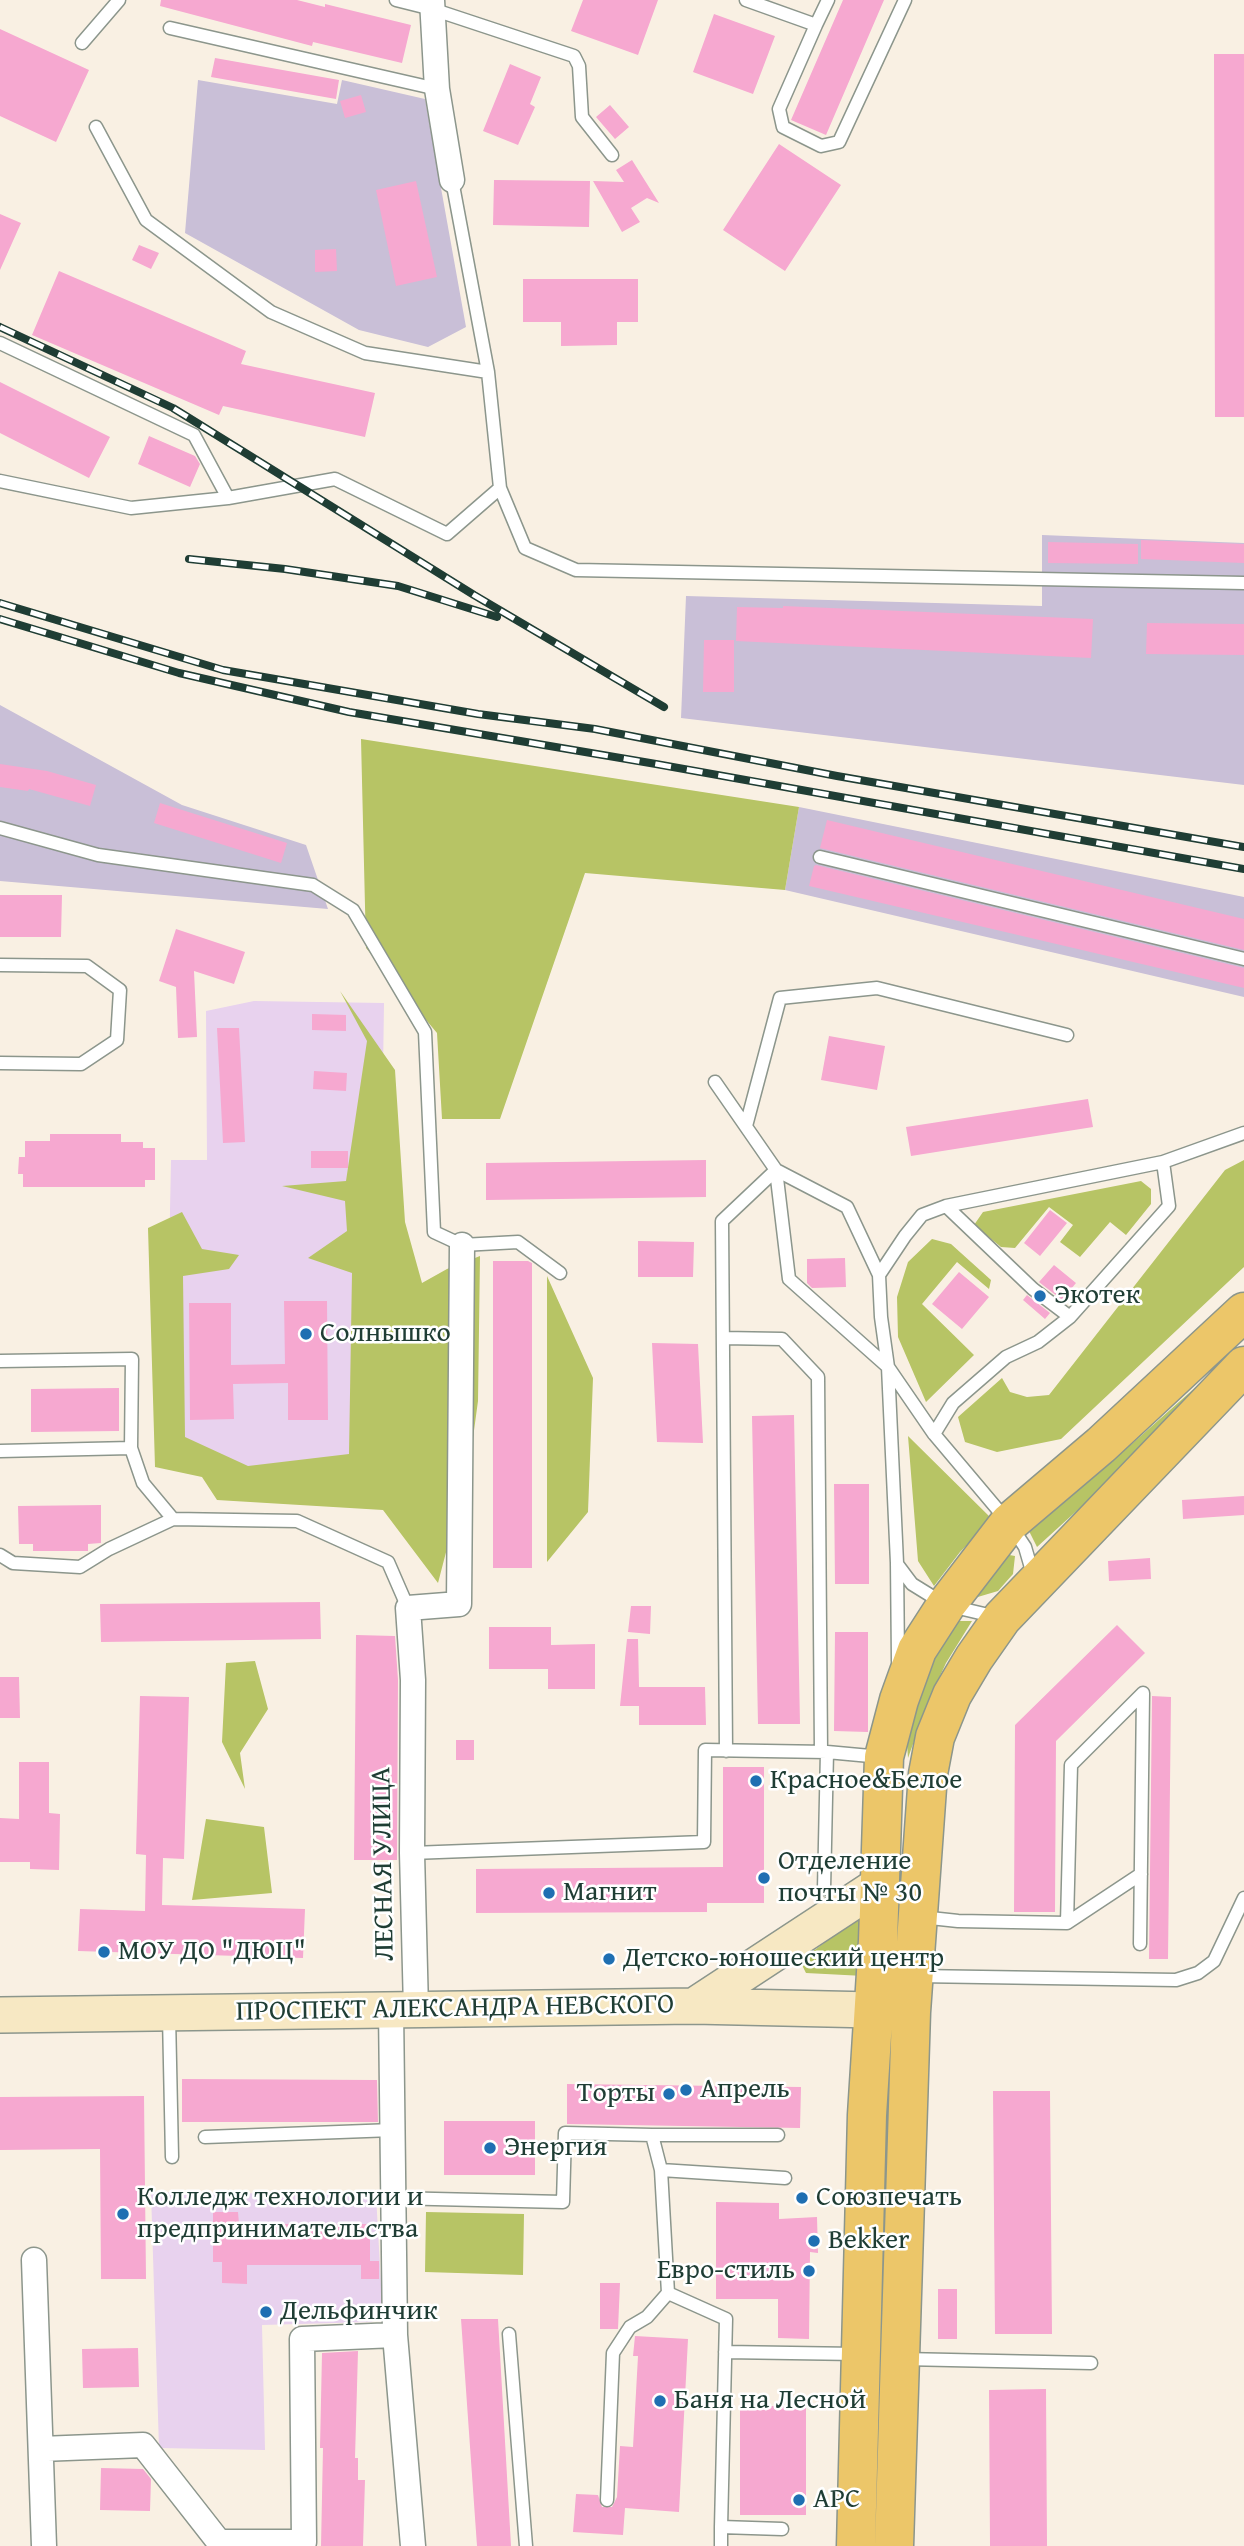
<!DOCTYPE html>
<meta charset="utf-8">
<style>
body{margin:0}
canvas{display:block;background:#f9f0e3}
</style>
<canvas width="1244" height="2546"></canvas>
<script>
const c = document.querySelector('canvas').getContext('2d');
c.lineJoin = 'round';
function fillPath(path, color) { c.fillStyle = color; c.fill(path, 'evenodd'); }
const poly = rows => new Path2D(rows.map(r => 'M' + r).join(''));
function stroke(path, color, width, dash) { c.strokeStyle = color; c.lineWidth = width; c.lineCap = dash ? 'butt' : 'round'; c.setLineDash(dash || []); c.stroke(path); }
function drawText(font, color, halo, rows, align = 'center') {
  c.font = font + ' "Gentium Book Plus",serif'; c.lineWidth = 5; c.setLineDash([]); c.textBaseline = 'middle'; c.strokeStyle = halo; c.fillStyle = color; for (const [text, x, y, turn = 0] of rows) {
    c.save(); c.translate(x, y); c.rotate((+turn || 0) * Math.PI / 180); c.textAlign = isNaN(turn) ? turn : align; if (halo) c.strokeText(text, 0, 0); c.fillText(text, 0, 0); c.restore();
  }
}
const built = poly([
 [254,1001,384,1003,377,1482,165,1463,171,1160,207,1160,206,1011],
 [151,2192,376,2195,382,2302,372,2322,262,2325,265,2450,159,2448]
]);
const industrial = poly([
 [198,80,337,104,342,80,425,99,466,327,428,347,359,330,185,233],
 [1042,535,1244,543,1244,785,681,718,686,596,1042,606],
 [0,705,182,805,306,845,328,909,0,881],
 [799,807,1244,897,1244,997,785,890]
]);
const green = poly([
 [361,739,799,807,785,890,585,873,500,1119,442,1119,437,1033,366,948],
 [340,991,395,1070,405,1222,422,1283,447,1269,480,1256,478,1401,470,1460,438,1583,383,1510,217,1500,202,1477,155,1467,148,1228,182,1212,202,1249,239,1255,229,1269,183,1276,185,1437,248,1466,349,1454,352,1273,308,1258,347,1231,345,1201,282,1186,346,1181,367,1041],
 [1244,1160,1244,1267,1061,1439,997,1452,965,1442,958,1417,1002,1378,1010,1392,1027,1397,1049,1395,1225,1170],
 [1141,1181,1151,1189,1151,1204,1126,1235,1110,1222,1080,1257,1060,1242,1073,1225,1049,1207,1015,1248,1001,1247,974,1225,983,1212],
 [932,1239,951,1244,991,1280,989,1289,957,1262,922,1304,974,1355,926,1402,898,1337,897,1297,908,1262],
 [547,1276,593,1378,588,1512,547,1562],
 [1234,1353,1137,1456,1037,1547,1029,1531,1134,1442],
 [908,1436,992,1519,960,1552,934,1586,918,1561],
 [1004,1554,1015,1556,1013,1574,998,1591,971,1599],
 [955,1621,972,1621,946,1663,928,1702,908,1758,907,1743,917,1702,931,1663],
 [255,1661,268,1709,240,1753,245,1789,222,1742,226,1663],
 [206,1819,264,1827,272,1893,192,1900],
 [860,1916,864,1976,806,1973,800,1961],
 [426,2212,524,2214,523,2275,425,2272]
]);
const building = poly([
 [161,0,297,0,325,7,325,4,411,25,402,63,313,42,312,46,160,6],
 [583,0,658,0,638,55,571,31],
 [843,0,884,0,826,135,791,120],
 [714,14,775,36,753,94,693,72],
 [0,29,89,70,56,142,0,116],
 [1214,54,1244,54,1244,417,1215,417],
 [215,58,339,80,336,99,211,77],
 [510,64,541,77,530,104,535,107,518,145,483,131],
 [361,95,366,112,345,118,340,101],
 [610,105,629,127,615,139,596,117],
 [779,144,841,185,785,271,723,230],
 [632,160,659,203,647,198,631,208,640,222,622,232,593,181,624,182,616,170],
 [494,180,590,181,589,227,493,225],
 [416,181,437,277,396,286,376,190],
 [0,214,21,223,0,270],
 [139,245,159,253,151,269,132,260],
 [336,249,337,271,315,272,315,250],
 [59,271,246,351,241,364,375,393,365,437,223,406,219,415,32,335],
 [523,279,638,279,638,322,617,322,617,345,561,346,561,322,523,322],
 [0,382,110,437,89,478,0,433],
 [149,436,195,456,200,464,190,487,138,464],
 [1141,540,1244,544,1244,563,1141,559],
 [1048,542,1138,544,1138,564,1048,563],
 [783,606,1093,619,1091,658,736,641,737,607,783,608],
 [1147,623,1244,624,1244,655,1146,654],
 [704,640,734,640,734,692,703,692],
 [0,764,47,771,96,785,90,806,29,789,28,791,0,787],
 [160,803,287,843,281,863,154,823],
 [827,820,1244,919,1244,950,820,848],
 [816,865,1244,968,1244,988,809,886,814,866],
 [0,895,62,895,61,937,0,937],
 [176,929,245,952,234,984,194,971,197,1037,178,1038,176,987,159,981],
 [312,1014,346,1015,346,1031,312,1030],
 [217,1028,239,1028,245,1142,223,1143],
 [829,1036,885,1046,877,1090,821,1080],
 [314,1071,347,1073,346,1091,313,1089],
 [1088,1099,1093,1127,911,1156,906,1127],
 [50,1134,121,1134,121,1142,143,1142,143,1148,155,1148,155,1180,145,1180,145,1187,23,1187,23,1174,18,1174,19,1157,25,1157,25,1141,50,1141],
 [311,1151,348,1151,348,1168,311,1168],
 [706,1160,706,1197,486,1200,486,1163],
 [1050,1210,1067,1223,1040,1256,1024,1243],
 [638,1241,694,1242,693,1277,638,1277],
 [845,1258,846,1287,812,1288,807,1283,807,1259],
 [493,1261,528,1261,532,1263,532,1568,493,1568],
 [1054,1265,1076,1283,1062,1300,1039,1282],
 [959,1272,989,1297,962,1329,932,1304],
 [1027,1295,1050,1313,1045,1319,1023,1300],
 [284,1301,327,1301,328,1420,288,1420,288,1383,233,1384,234,1419,190,1420,189,1303,231,1303,231,1365,285,1364],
 [652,1343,698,1344,703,1443,657,1442],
 [119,1388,119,1431,31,1432,31,1389],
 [794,1415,800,1724,758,1724,752,1416],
 [834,1484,869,1484,869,1584,835,1584],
 [1244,1496,1244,1515,1183,1519,1182,1500],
 [101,1505,101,1543,88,1544,88,1551,33,1551,33,1544,19,1544,18,1506],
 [1150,1558,1151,1579,1109,1581,1108,1561],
 [320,1602,321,1639,101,1642,100,1604],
 [631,1606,651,1606,650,1634,628,1632],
 [1117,1625,1145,1653,1056,1741,1055,1912,1014,1912,1015,1725],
 [489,1627,551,1627,551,1645,595,1644,595,1689,548,1689,548,1669,489,1669],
 [835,1632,868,1632,868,1732,834,1731],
 [356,1635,395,1636,398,1680,397,1860,354,1860],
 [627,1639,638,1639,639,1687,705,1687,706,1725,639,1725,639,1706,620,1706],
 [0,1677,19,1677,20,1718,0,1718],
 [140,1696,189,1697,184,1859,163,1858,162,1905,305,1909,303,1958,78,1951,80,1909,145,1911,146,1855,136,1854],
 [1152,1696,1171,1697,1168,1959,1149,1959],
 [456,1740,474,1740,474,1760,456,1760],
 [19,1762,49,1762,49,1813,60,1814,59,1870,30,1869,30,1862,0,1862,0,1818,19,1819],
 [723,1767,764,1767,764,1903,707,1903,707,1912,476,1913,476,1869,723,1867],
 [182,2079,377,2080,378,2122,182,2122],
 [567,2084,801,2087,800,2128,567,2124],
 [993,2091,1050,2091,1052,2334,995,2334],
 [144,2096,146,2279,101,2279,100,2149,0,2150,0,2097],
 [444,2121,535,2121,535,2175,444,2175],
 [716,2202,779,2203,779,2219,817,2217,818,2253,810,2252,809,2339,778,2338,778,2299,716,2299],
 [213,2212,238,2212,239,2224,370,2224,370,2261,379,2261,379,2279,361,2279,361,2265,247,2265,247,2284,222,2283,222,2262,213,2262],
 [600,2283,620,2283,618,2329,600,2329],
 [938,2289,957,2289,957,2339,938,2339],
 [461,2319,498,2319,511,2546,477,2546],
 [635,2336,688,2339,679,2512,625,2508,623,2535,573,2532,576,2494,598,2495,602,2507,612,2507,617,2497,620,2446,633,2447,638,2356,633,2356],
 [138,2348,139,2387,83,2388,82,2349],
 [358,2351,355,2458,358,2458,358,2480,365,2480,363,2546,321,2546,323,2448,320,2448,322,2353],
 [1046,2389,1047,2546,990,2546,989,2390],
 [740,2406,806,2406,806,2515,740,2515],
 [101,2468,143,2469,151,2479,150,2511,100,2510]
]);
const service = poly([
 [396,0,432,9,574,56,579,66,582,117,612,155],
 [746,0,816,25,828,0],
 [816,25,779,109,783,127,821,146,839,142,905,0],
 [170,28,437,89],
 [82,43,119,0],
 [96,127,146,220,271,312,365,353,488,372],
 [0,343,194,435,228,498],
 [0,481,131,508,228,498,335,479,447,534,500,488,488,372,452,180],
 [500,488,525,548,576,570,1244,583],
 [0,828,98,855,313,885,353,910,425,1032,434,1232,462,1245,518,1242,560,1273],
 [820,857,1244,959],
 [0,965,87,966,120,990,117,1040,81,1064,0,1063],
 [715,1082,776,1170,789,1279,888,1367,934,1434,1009,1523,1025,1547,1034,1578],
 [746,1126,780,998,877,988,1067,1035],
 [776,1170,847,1207,879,1275,881,1317,888,1367,897,1563,898,1661],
 [946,1206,1033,1289,1070,1317],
 [879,1275,905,1236,922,1215,946,1206,1163,1162,1244,1133],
 [723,1338,782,1339,818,1377,821,1752],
 [0,1361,132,1359,131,1448],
 [934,1434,953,1403,1006,1357,1038,1342,1070,1317,1169,1206,1163,1162],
 [0,1451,131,1448,143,1483,173,1519],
 [0,1555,13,1563,80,1567,109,1549,173,1519,297,1521,388,1562,408,1608],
 [897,1564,912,1584,946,1605,997,1617],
 [726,1751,722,1221,776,1170],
 [412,1853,704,1842,705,1750,827,1752,881,1757],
 [824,1889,827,1752],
 [921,1917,958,1921,1067,1923,1141,1874],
 [1067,1923,1071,1765,1143,1693],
 [1140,1944,1143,1693],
 [917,1976,1176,1980,1198,1973,1214,1961,1244,1898],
 [169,2016,172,2157],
 [652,2135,778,2135],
 [205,2137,393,2130],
 [661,2170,785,2178],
 [392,2198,563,2202,565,2133,652,2135,661,2170,668,2293,726,2319,721,2527,782,2529],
 [509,2334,526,2546],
 [725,2352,857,2354],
 [903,2359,1091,2363],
 [607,2500,613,2353,630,2327,647,2317,668,2293],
 [721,2546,721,2527]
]);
const minor = poly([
 [432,0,437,89,452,180],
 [34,2260,44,2546],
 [41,2449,143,2445,219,2542],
 [219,2546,219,2542,304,2542,302,2339,395,2335],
 [413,2546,395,2335,391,2009,416,2009,412,1853,413,1680,408,1608,459,1604,462,1245]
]);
const secondary = poly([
 [694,2006,880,1884],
 [0,2015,694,2006,873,2010]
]);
const primary = poly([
 [856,2546,867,2115,878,1941,884,1757,899,1700,917,1650,946,1605,1009,1523,1101,1445,1244,1312],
 [894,2546,911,2012,928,1774,935,1737,952,1695,974,1658,1002,1618,1244,1366]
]);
const rail = poly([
 [0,327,173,408,474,595,664,707],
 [189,559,285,569,398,586,497,617],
 [0,603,223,670,478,714,595,729,837,776,1244,847],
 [0,619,179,673,349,712,656,764,1244,869]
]);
const markers = [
 [1040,1296,7,"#1f6fb2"],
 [306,1334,7,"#1f6fb2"],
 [756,1781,7,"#1f6fb2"],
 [764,1878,7,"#1f6fb2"],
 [549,1893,7,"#1f6fb2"],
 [104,1952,7,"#1f6fb2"],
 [609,1959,7,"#1f6fb2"],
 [686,2090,7,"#1f6fb2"],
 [669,2094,7,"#1f6fb2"],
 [490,2148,7,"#1f6fb2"],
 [802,2198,7,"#1f6fb2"],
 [123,2214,7,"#1f6fb2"],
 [814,2241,7,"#1f6fb2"],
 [809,2271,7,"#1f6fb2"],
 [266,2312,7,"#1f6fb2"],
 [660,2401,7,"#1f6fb2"],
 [799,2500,7,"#1f6fb2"]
];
const poiNames = [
 ["Экотек",1054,1296],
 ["Солнышко",320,1334],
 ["Красное&Белое",770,1781],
 ["Отделение",778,1862],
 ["почты № 30",778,1894],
 ["Магнит",563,1893],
 ["МОУ ДО \"ДЮЦ\"",118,1952],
 ["Детско-юношеский центр",623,1959],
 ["Апрель",700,2090],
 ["Торты",655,2094,"right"],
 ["Энергия",504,2148],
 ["Колледж технологии и",137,2198],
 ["предпринимательства",137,2230],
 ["Союзпечать",816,2198],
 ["Bekker",828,2241],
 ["Евро-стиль",795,2271,"right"],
 ["Дельфинчик",280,2312],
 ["Баня на Лесной",674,2401],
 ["АРС",813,2500]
];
const streetNames = [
 ["ЛЕСНАЯ УЛИЦА",384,1864,-91],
 ["ПРОСПЕКТ АЛЕКСАНДРА НЕВСКОГО",455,2009,-1]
];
fillPath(built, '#e8d2ee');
fillPath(industrial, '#c9bfd7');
fillPath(green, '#b7c465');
fillPath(building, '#f6a8d0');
stroke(service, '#8c968c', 15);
stroke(minor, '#8c968c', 27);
stroke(secondary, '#8c968c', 38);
stroke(primary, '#8c968c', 41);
stroke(service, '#fff', 12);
stroke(minor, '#fff', 24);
stroke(secondary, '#f7e8c3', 35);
stroke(primary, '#ecc669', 38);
stroke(rail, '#1f3d34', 8);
stroke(rail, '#fff', 5, [16]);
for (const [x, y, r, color] of markers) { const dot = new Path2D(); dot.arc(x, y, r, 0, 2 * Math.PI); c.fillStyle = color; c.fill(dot); stroke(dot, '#fff', 2.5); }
drawText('28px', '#1f3d34', '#fff', poiNames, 'left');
drawText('28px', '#1f3d34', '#fff', streetNames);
</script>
